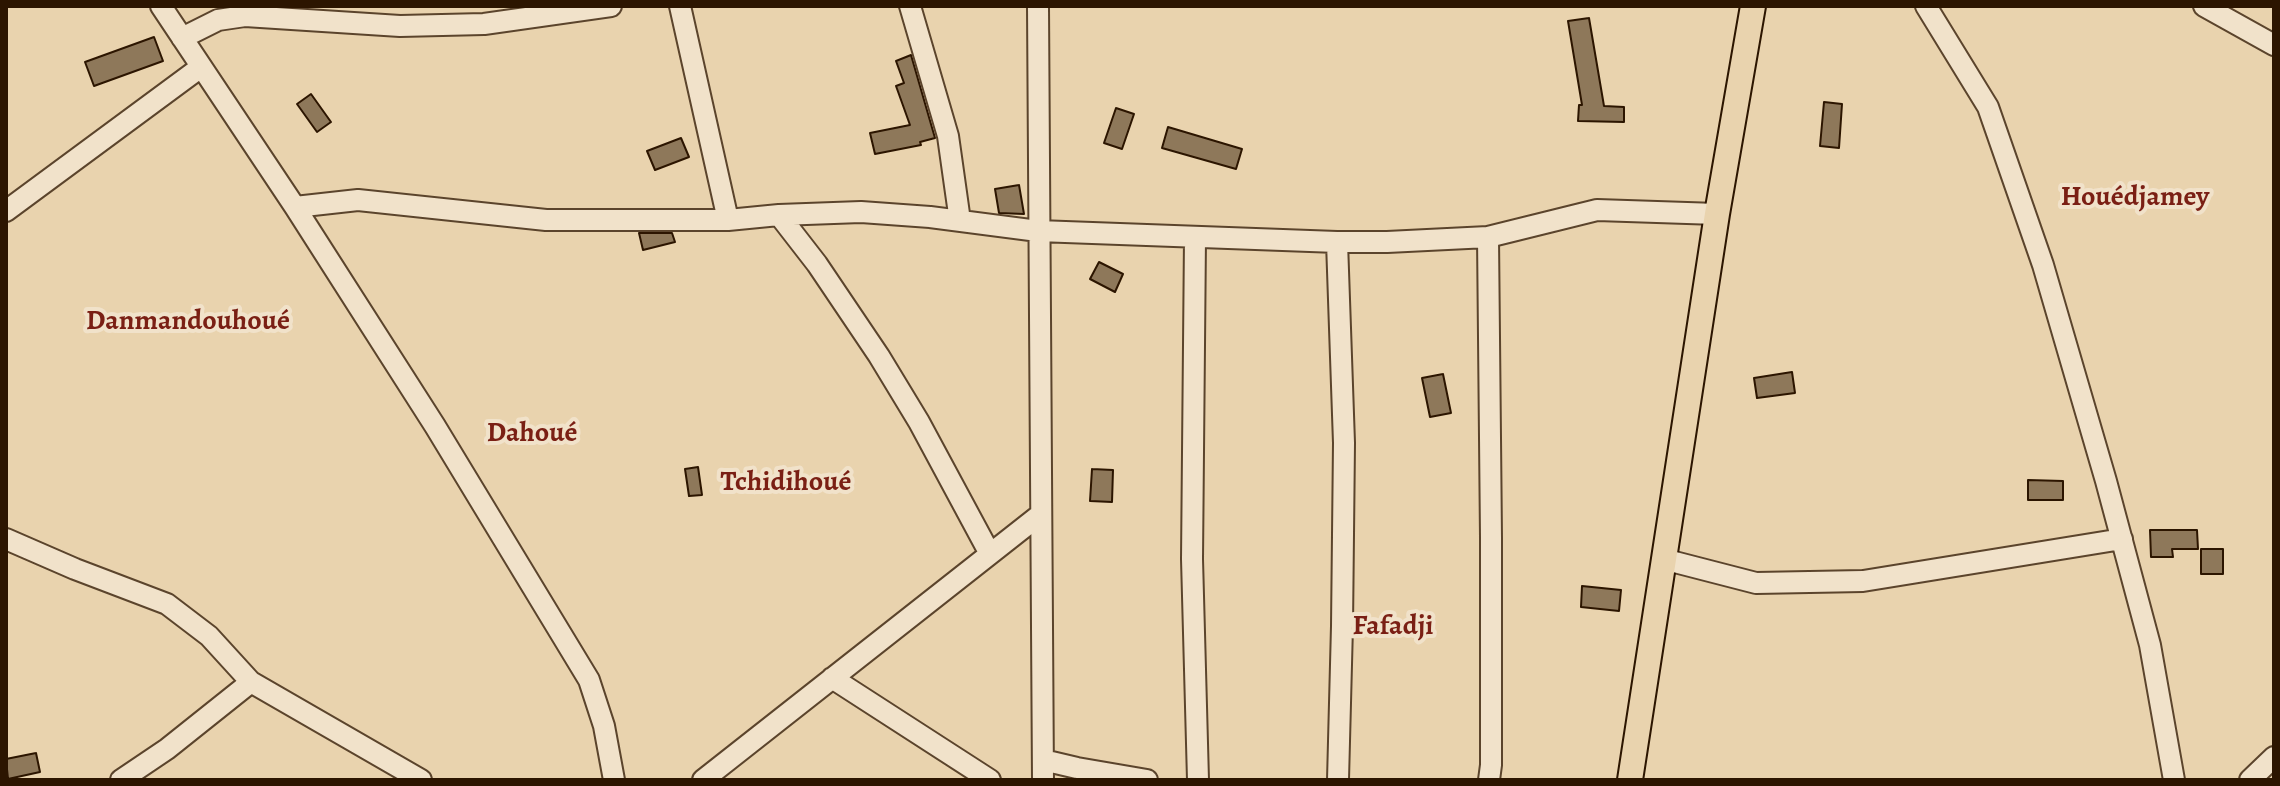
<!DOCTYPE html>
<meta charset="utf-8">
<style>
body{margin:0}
#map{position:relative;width:2280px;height:786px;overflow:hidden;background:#e9d3ae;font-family:Alegreya,serif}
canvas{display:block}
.frame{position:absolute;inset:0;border:8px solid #2c1500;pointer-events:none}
</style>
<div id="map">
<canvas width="2280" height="786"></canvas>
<div class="frame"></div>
</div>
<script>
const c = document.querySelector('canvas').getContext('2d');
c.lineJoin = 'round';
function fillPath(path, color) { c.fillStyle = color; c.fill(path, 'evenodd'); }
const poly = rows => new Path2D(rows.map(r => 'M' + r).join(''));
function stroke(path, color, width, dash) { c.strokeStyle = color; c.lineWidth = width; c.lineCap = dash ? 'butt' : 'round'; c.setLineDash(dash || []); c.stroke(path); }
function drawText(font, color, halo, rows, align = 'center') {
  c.font = font + ' Alegreya,serif'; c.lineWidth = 8; c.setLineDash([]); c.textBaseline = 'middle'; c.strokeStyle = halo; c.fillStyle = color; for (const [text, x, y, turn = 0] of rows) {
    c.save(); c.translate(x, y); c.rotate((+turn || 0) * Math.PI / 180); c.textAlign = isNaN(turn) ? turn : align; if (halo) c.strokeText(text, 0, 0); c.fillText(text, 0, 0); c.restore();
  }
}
const building = poly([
 [1589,18,1604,106,1624,107,1624,122,1578,121,1579,105,1582,105,1568,21,1589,18],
 [154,37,163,61,94,86,85,62,154,37],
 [911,55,935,138,920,142,921,145,875,154,870,133,910,125,896,86,904,83,896,61,911,55],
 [311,94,331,122,317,132,297,104,311,94],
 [1824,102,1842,104,1839,148,1820,146,1824,102],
 [1116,108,1134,114,1122,149,1104,143,1116,108],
 [1168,127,1242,149,1236,169,1162,148,1168,127],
 [681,138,689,157,655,170,647,151,681,138],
 [1019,185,1024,214,999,213,995,189,1019,185],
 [639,233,672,233,675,242,643,250,639,233],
 [1099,262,1123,274,1115,292,1090,279,1099,262],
 [1792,372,1795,393,1757,398,1754,378,1792,372],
 [1443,374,1451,413,1430,417,1422,378,1443,374],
 [698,467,702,495,689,496,685,469,698,467],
 [1092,469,1113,470,1112,502,1090,501,1092,469],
 [2028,480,2063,481,2063,500,2028,500,2028,480],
 [2150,530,2197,530,2198,549,2172,549,2173,557,2151,557,2150,530],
 [2201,549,2223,549,2223,574,2201,574,2201,549],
 [1582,586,1621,590,1619,611,1581,607,1582,586],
 [36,753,40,772,8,779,6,759,36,753]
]);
const minor = poly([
 [161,6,295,207,435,426,589,680,604,726,614,780],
 [680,6,728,220],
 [910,6,948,136,960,221],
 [1038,6,1043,780],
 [1926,6,1988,107,2043,265,2106,481,2150,645,2174,780],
 [2204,6,2274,45],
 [182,38,218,20,245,16,400,26,484,24,611,6],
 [295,207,358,200,546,220,728,220,779,215,861,212,930,217,1038,231,1337,242,1387,242,1488,237,1597,210,1717,214],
 [6,211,201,67],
 [779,215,817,264,879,356,919,422,990,554],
 [1488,237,1491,538,1491,765,1489,780],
 [1195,238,1192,559,1198,780],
 [1337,242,1344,443,1342,626,1338,780],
 [6,539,75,569,167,604,209,636,251,682,421,780],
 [1663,559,1756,583,1863,581,2122,539],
 [832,678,990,780],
 [1043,760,1077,768,1147,780],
 [121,780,167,749,251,682],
 [703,780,1041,514],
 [2250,780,2274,757]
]);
const major = poly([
 [1630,780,1717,214,1753,6]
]);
const quarterNames = [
 ["Houédjamey",2135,198],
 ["Danmandouhoué",188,322],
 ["Dahoué",532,434],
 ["Tchidihoué",786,483],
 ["Fafadji",1393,627]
];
fillPath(building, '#8e785a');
stroke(building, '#2c1500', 2);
stroke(minor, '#5b442c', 24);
stroke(major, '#2c1500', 28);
stroke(minor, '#f1e2ca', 20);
stroke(major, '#e9d3ae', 24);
drawText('bold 28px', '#7a1f14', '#f1e2ca', quarterNames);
</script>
